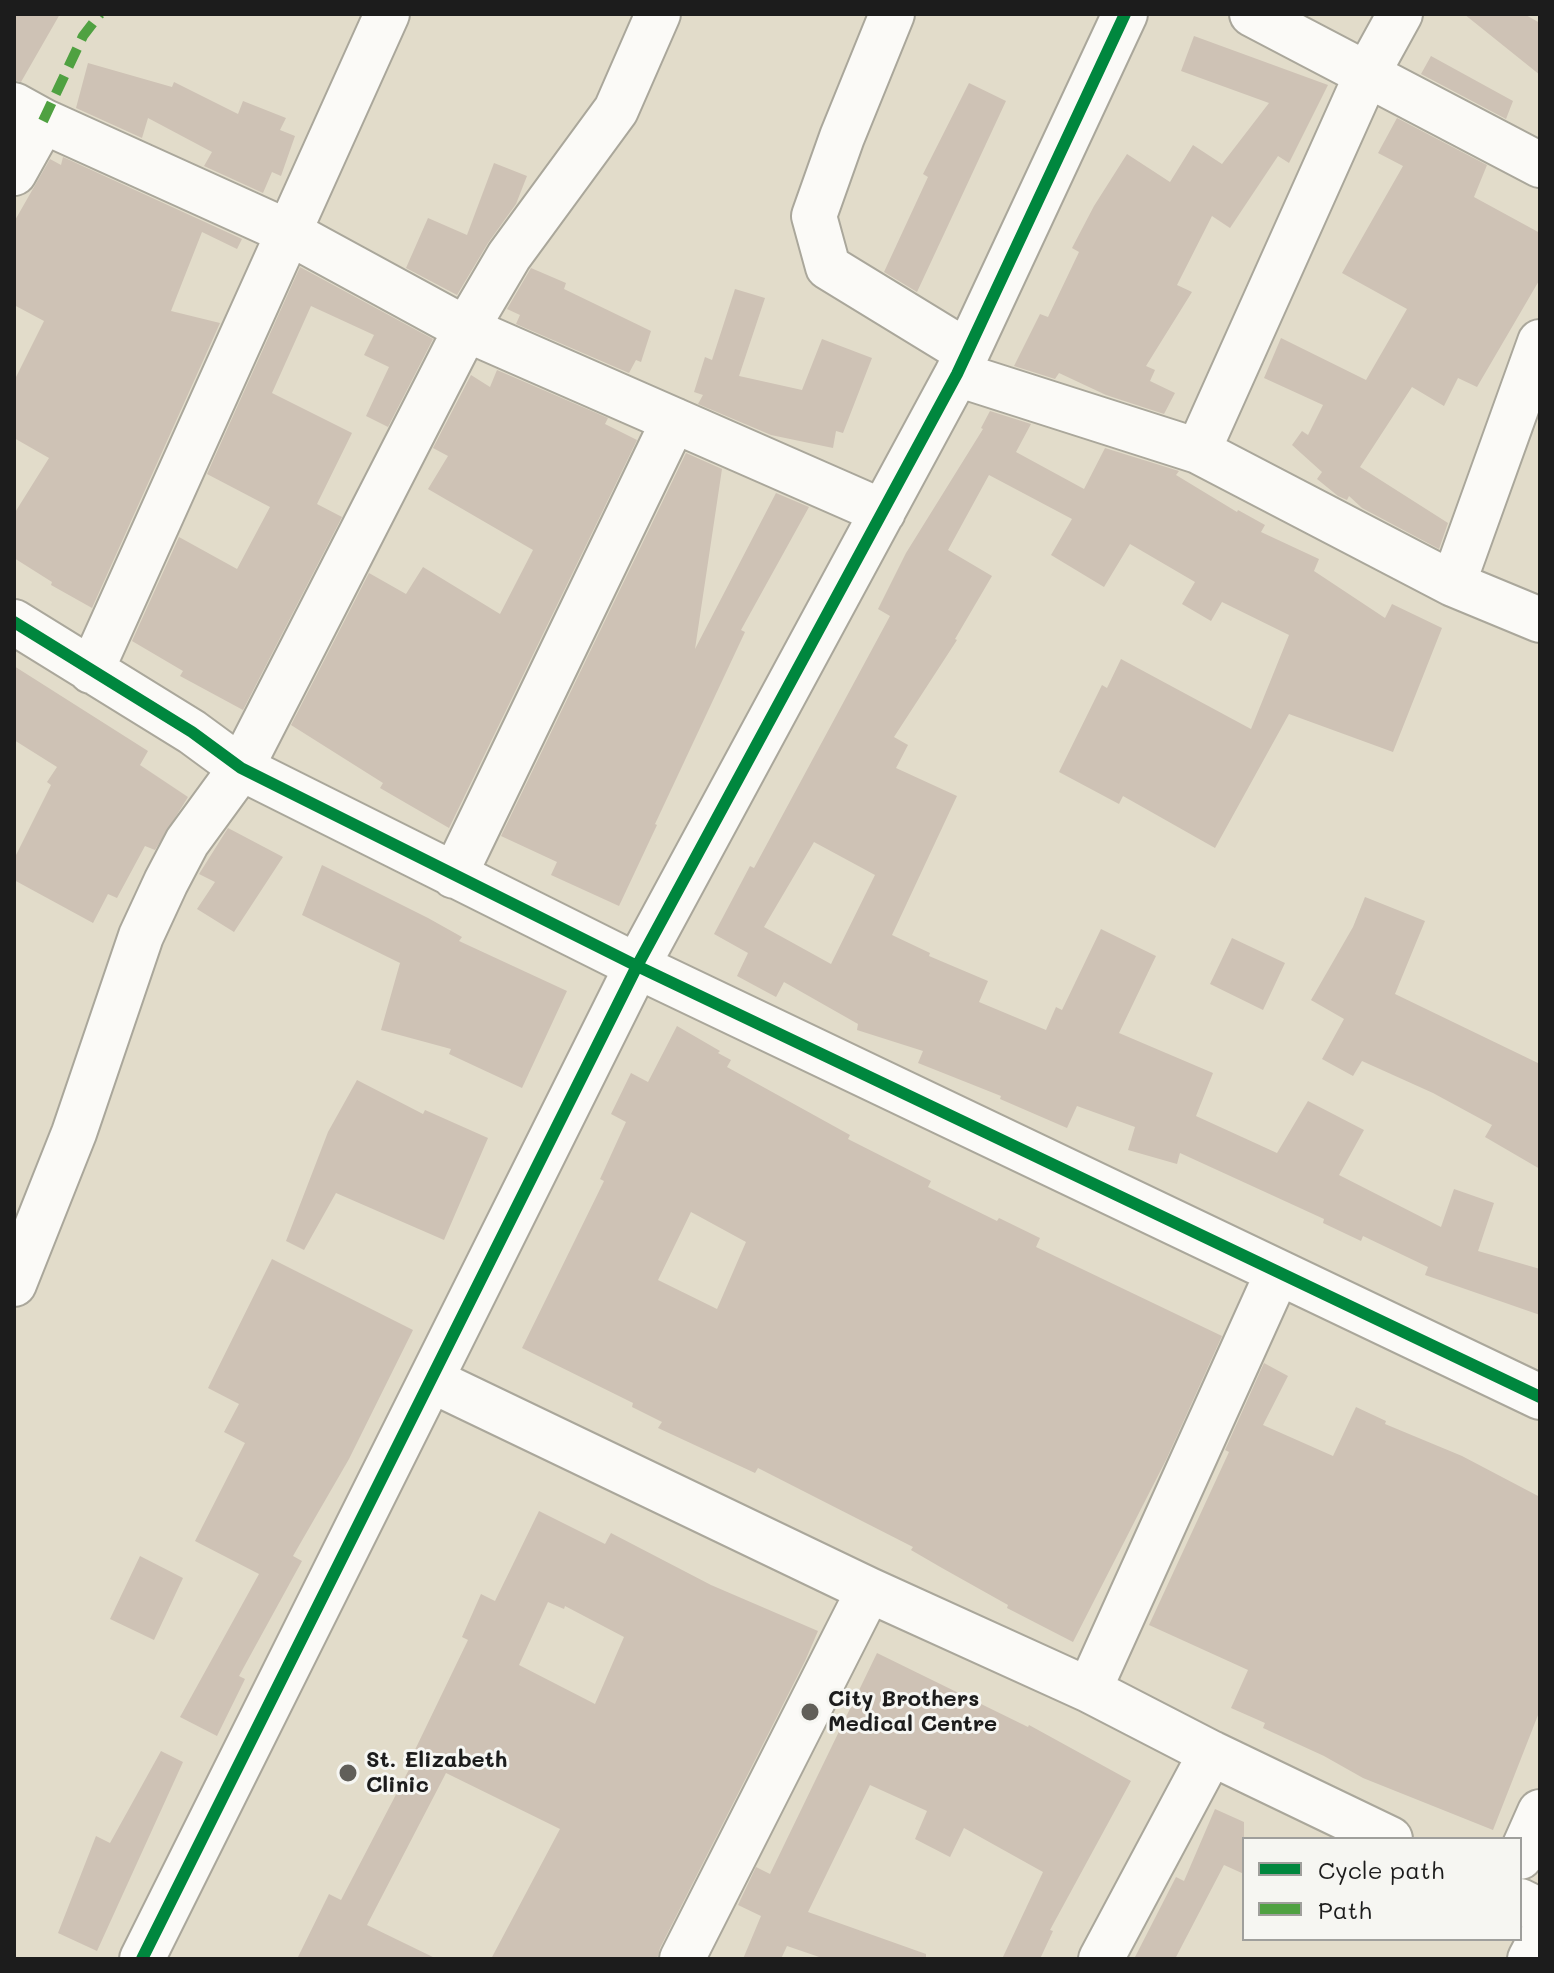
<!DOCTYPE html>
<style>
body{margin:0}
#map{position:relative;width:1554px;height:1973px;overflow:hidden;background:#e2dcca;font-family:Mali,sans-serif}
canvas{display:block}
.frame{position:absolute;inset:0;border:16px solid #1c1c1c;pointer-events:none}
.legend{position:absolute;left:1242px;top:1837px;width:280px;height:104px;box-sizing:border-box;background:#f6f6f2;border:2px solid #9f9f9c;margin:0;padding:10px 14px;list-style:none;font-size:24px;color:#1c1c1c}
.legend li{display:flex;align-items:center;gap:16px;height:40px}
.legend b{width:40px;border:2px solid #9f9f9c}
</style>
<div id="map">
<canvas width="1554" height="1973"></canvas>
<div class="frame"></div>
<ul class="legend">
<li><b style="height:10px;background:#00873e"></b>Cycle path</li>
<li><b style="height:10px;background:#4fa141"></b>Path</li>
</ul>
</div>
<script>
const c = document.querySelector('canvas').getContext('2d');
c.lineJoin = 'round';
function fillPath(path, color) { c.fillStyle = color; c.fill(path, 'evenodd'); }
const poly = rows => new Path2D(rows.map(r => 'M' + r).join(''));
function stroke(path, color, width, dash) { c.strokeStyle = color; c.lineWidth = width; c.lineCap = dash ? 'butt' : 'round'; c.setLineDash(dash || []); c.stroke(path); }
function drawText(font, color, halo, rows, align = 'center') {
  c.font = font + ' Mali,sans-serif'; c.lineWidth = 6; c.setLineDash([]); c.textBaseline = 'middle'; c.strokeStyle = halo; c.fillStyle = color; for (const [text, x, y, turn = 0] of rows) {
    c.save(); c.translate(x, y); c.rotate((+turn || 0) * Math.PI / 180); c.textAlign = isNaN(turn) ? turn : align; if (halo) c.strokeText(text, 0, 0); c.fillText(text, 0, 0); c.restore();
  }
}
const building = poly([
 [14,14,60,14,21,82,14,80],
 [1464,14,1524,14,1540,23,1540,75],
 [1194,36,1328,85,1289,163,1278,156,1230,228,1212,216,1177,285,1192,292,1146,366,1155,370,1150,381,1175,393,1164,414,1106,395,1059,373,1055,379,1014,366,1040,314,1048,317,1079,252,1072,248,1094,206,1127,154,1170,182,1193,145,1222,164,1269,103,1181,71],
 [1431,56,1513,101,1506,119,1421,74],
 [88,63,172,87,174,82,238,114,243,101,286,118,280,130,295,136,281,176,272,172,263,193,204,166,212,152,148,118,142,138,76,108],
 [969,83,1006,101,917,292,884,272,928,177,923,174],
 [1397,118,1487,165,1474,197,1540,233,1540,279,1477,387,1458,378,1444,406,1412,387,1360,467,1448,523,1439,549,1362,508,1349,496,1347,500,1338,496,1317,479,1322,472,1292,445,1302,431,1308,435,1323,405,1264,378,1281,338,1366,380,1407,309,1342,273,1403,166,1378,153],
 [63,157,242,239,237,249,202,232,171,311,220,323,92,608,51,585,52,582,14,558,14,514,49,458,14,438,14,381,44,321,14,305,14,222,50,159,61,165],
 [494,163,527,176,516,204,488,243,457,295,406,268,428,218,467,235],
 [300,267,433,339,388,427,366,416,389,367,364,355,374,335,311,306,272,393,352,433,317,504,342,517,243,710,180,676,183,671,132,641,179,537,237,569,270,507,207,474],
 [531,268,566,283,564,289,651,331,641,362,636,360,629,373,516,324,520,315,507,309],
 [735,289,765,298,739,376,802,390,822,339,872,358,843,433,836,431,833,448,771,435,698,404,703,395,694,392,705,357,712,360],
 [497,370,608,418,605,424,637,440,449,828,380,788,383,783,291,725,369,573,406,594,423,567,500,614,533,550,428,489,448,456,433,448,471,375,490,387],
 [990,411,1031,424,1016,452,1084,489,1105,448,1179,471,1176,475,1237,512,1238,510,1265,525,1261,532,1319,559,1314,571,1385,618,1392,604,1442,628,1393,752,1289,714,1215,848,1123,796,1119,804,1059,772,1102,685,1107,688,1121,659,1251,729,1289,635,1222,602,1211,621,1182,604,1195,582,1130,544,1104,587,1051,555,1072,519,989,475,948,550,992,576,955,639,957,640,894,737,908,745,896,768,957,796,892,935,930,953,929,956,988,981,979,1002,1046,1030,1056,1007,1062,1010,1101,929,1156,956,1119,1033,1213,1073,1196,1116,1277,1153,1308,1101,1364,1130,1339,1175,1441,1227,1454,1189,1494,1203,1478,1251,1540,1269,1540,1315,1425,1275,1428,1267,1363,1236,1361,1241,1323,1223,1324,1219,1180,1153,1177,1164,1128,1150,1135,1127,1077,1106,1067,1128,1000,1099,1001,1096,918,1063,923,1051,857,1030,858,1024,784,982,776,997,737,976,748,953,714,934,750,866,754,868,890,616,878,609,906,553,983,429,981,428],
 [814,842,875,875,831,964,764,927],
 [686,453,722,469,695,649,776,493,809,507,741,630,745,632,655,824,657,825,619,906,551,875,557,862,501,836],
 [14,666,148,751,140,765,188,797,155,850,145,846,117,898,108,894,93,923,14,880,14,859,51,785,47,782,57,767,14,740],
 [228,828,283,857,234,932,197,909,215,882,199,874],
 [322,865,428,918,462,937,459,941,567,991,522,1088,449,1054,451,1049,381,1030,400,963,302,915],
 [1365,897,1425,921,1395,994,1540,1064,1540,1169,1485,1137,1492,1125,1433,1093,1362,1061,1353,1076,1322,1059,1344,1019,1311,1000,1353,927],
 [1232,938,1285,963,1263,1010,1210,984],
 [677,1026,720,1051,718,1053,731,1060,727,1067,850,1135,848,1139,931,1181,928,1187,997,1221,999,1218,1040,1238,1036,1247,1222,1336,1166,1460,1073,1642,1007,1608,1008,1605,942,1568,911,1550,913,1547,758,1468,755,1473,658,1428,662,1422,632,1407,633,1403,522,1348,604,1181,600,1179,626,1122,611,1114,631,1073,648,1082],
 [691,1212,746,1242,717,1309,658,1280],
 [357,1080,423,1114,425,1110,488,1138,444,1240,336,1193,304,1250,286,1241,328,1132],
 [272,1259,413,1330,349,1459,293,1556,302,1561,239,1676,245,1679,217,1736,180,1717,259,1574,195,1541,245,1443,224,1432,239,1404,208,1388],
 [1264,1363,1288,1376,1263,1425,1333,1456,1356,1407,1386,1421,1385,1424,1462,1456,1540,1497,1540,1710,1493,1830,1363,1778,1324,1756,1263,1728,1265,1723,1231,1708,1248,1670,1149,1625,1229,1452,1225,1450],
 [539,1511,605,1544,611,1533,711,1585,818,1631,805,1661,660,1948,658,1956,656,1959,491,1959,560,1829,446,1773,367,1925,437,1959,297,1959,329,1894,341,1900,415,1758,412,1756,468,1640,462,1637,481,1594,495,1601],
 [548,1602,564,1609,565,1606,624,1637,595,1704,519,1665],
 [140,1556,183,1578,154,1640,110,1619],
 [877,1653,1028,1727,1029,1725,1131,1781,1050,1930,1053,1931,1040,1959,1002,1959,1043,1872,964,1828,950,1857,915,1839,927,1811,870,1785,808,1912,926,1954,926,1959,825,1959,787,1946,781,1959,743,1959,761,1916,738,1905,756,1867,770,1874],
 [161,1751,183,1762,97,1951,58,1933,96,1836,110,1843],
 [1215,1809,1244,1822,1244,1874,1224,1865,1175,1959,1134,1959,1176,1877,1184,1881]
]);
const street = poly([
 [892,14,842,137,814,216,828,267,967,352],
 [1252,14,1540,165],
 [14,105,43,121,288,232,466,329,883,512],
 [14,173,43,121],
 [957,374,1198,451,1453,584,1540,342],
 [1198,451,1367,74,1400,14],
 [1453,584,1540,620],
 [14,622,192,732,241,768,637,966,1540,1397],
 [91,671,387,14],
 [454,876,674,420],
 [14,1284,74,1133,141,936,166,882,187,842,241,768,466,329,509,256,616,110,658,14],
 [431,1380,869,1590,1089,1690,1211,1753,1390,1839],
 [1089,1690,1278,1272],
 [1520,1857,1540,1812],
 [1520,1901,1540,1911],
 [142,1959,637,966,957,374,1125,14],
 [682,1959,869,1590],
 [1101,1959,1211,1753],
 [1530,1959,1540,1940]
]);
const quiet = poly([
 [43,121,83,36,100,14]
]);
const cycleway = poly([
 [14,622,192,732,241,768,637,966,1540,1397],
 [142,1959,637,966,957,374,1125,14]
]);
const markers = [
 [810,1712,10,"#615f59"],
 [348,1773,10,"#615f59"]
];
const poiNames = [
 ["City Brothers",828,1699],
 ["Medical Centre",828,1724],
 ["St. Elizabeth",366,1760],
 ["Clinic",366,1785]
];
fillPath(building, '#cec2b5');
stroke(street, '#aaa79b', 48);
stroke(street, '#fbfaf7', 44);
stroke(quiet, '#4fa141', 10, [20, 10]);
stroke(cycleway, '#00873e', 12);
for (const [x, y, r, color] of markers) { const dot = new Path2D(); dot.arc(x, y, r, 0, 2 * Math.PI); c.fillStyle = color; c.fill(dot); stroke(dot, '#f6f6f2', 3); }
drawText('bold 22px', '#1c1c1c', '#f6f6f2', poiNames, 'left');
</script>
